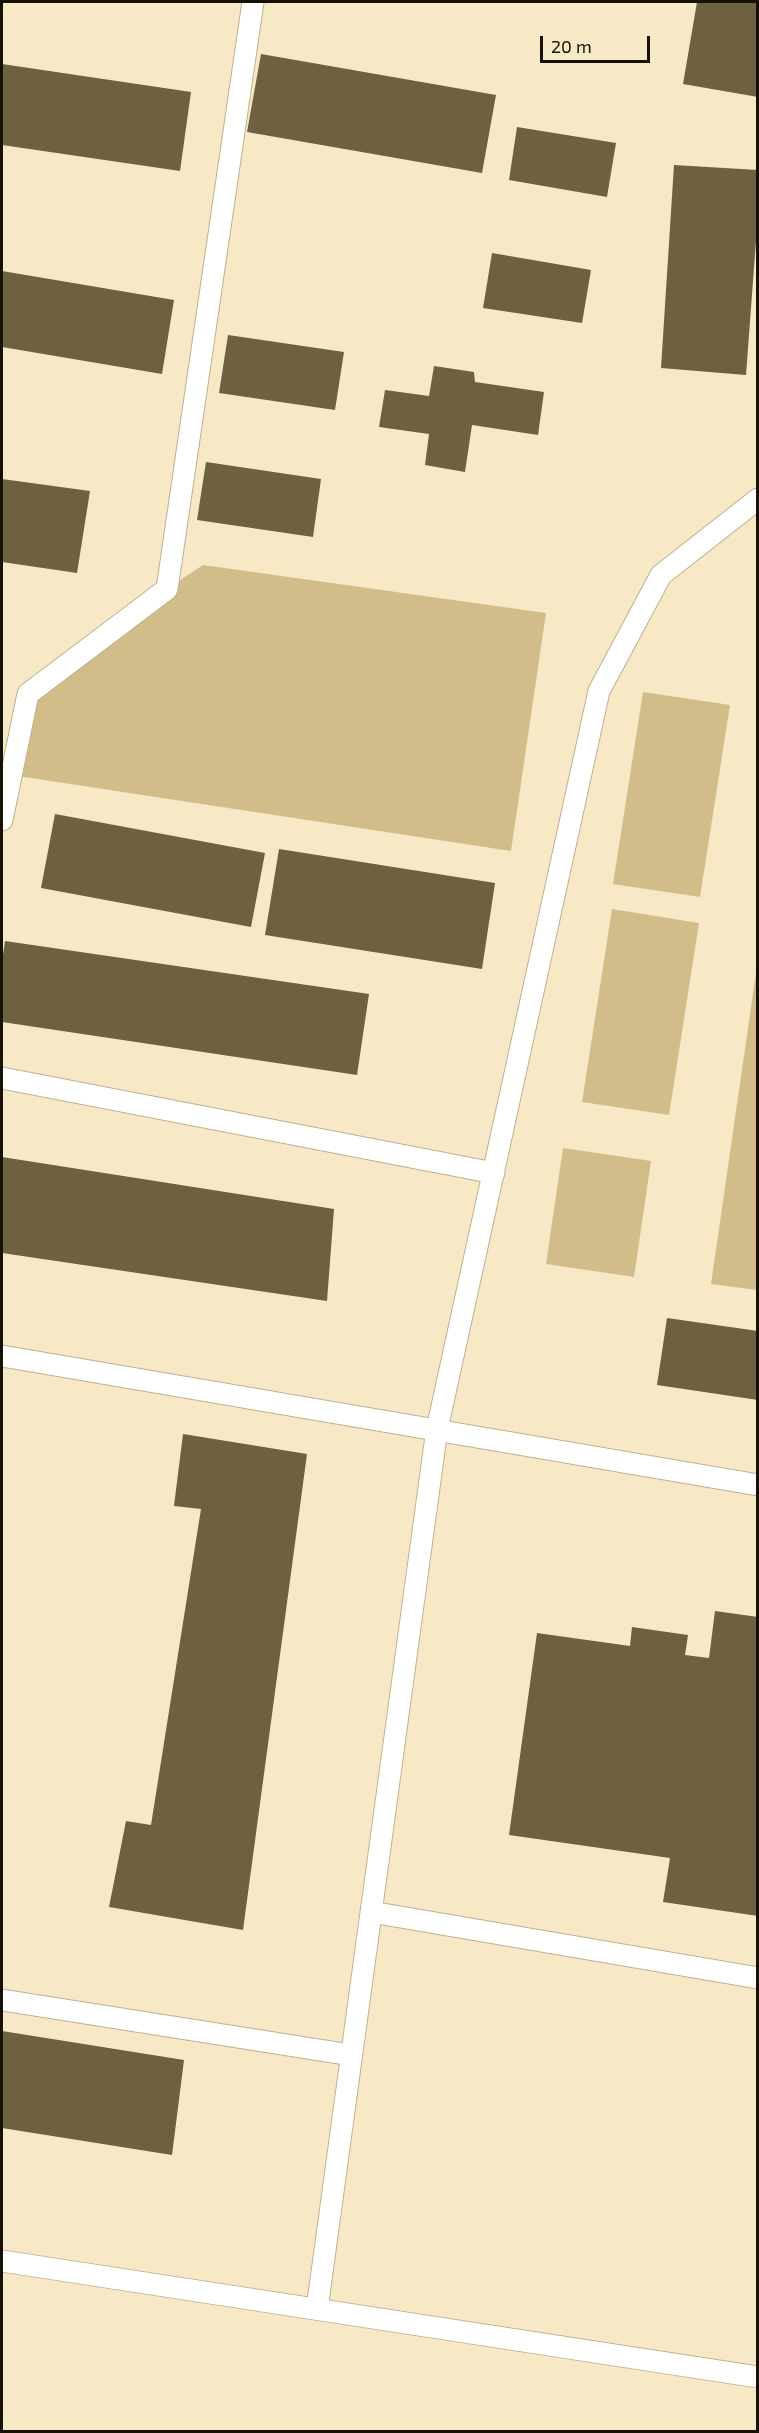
<!DOCTYPE html>
<style>
body{margin:0}
#map{position:relative;width:759px;height:2433px;overflow:hidden;background:#f7e8c6;font-family:"Exo 2",sans-serif}
canvas{display:block}
.frame{position:absolute;inset:0;border:3px solid #161105;pointer-events:none}
.scale{position:absolute;left:540px;top:36px;width:110px;height:27px;box-sizing:border-box;border:3px solid #161105;border-top:0;padding-left:8px;font-size:18px;line-height:21px;white-space:nowrap;color:#161105;-webkit-text-stroke:4px #f7e8c6;paint-order:stroke}
</style>
<div id="map">
<canvas width="759" height="2433"></canvas>
<div class="frame"></div>
<div class="scale">20 m</div>
</div>
<script>
const c = document.querySelector('canvas').getContext('2d');
c.lineJoin = 'round';
function fillPath(path, color) { c.fillStyle = color; c.fill(path, 'evenodd'); }
const poly = rows => new Path2D(rows.map(r => 'M' + r).join(''));
function stroke(path, color, width, dash) { c.strokeStyle = color; c.lineWidth = width; c.lineCap = dash ? 'butt' : 'round'; c.setLineDash(dash || []); c.stroke(path); }
const green = poly([
 [203,565,546,613,511,851,11,775,28,694,167,589],
 [643,692,730,705,700,897,613,884],
 [612,909,699,923,669,1115,582,1102],
 [757,966,757,1290,711,1284],
 [563,1148,651,1161,634,1277,546,1264]
]);
const building = poly([
 [697,2,758,2,758,97,683,84],
 [261,54,496,95,482,173,247,132],
 [2,64,191,92,180,171,2,145],
 [517,127,616,143,607,197,509,180],
 [674,165,758,170,758,214,746,375,661,368],
 [492,253,591,270,582,323,483,308],
 [2,271,174,300,162,374,2,347],
 [228,335,344,352,335,410,219,393],
 [434,366,474,372,475,382,544,392,538,435,472,425,465,472,425,465,429,434,379,427,385,390,429,396],
 [206,462,321,479,313,537,197,520],
 [2,479,90,491,77,573,2,562],
 [55,814,265,853,251,927,41,888],
 [279,849,495,883,482,969,265,935],
 [5,941,369,994,357,1075,2,1022,2,961],
 [2,1157,334,1209,327,1301,2,1253],
 [667,1318,758,1331,758,1400,657,1385],
 [183,1434,307,1454,243,1930,109,1907,126,1821,151,1825,201,1509,174,1506],
 [715,1611,758,1617,758,1916,663,1902,670,1858,509,1835,537,1633,630,1646,632,1627,688,1635,685,1655,709,1658],
 [2,2031,184,2060,172,2155,2,2128]
]);
const lane = poly([
 [2,820,28,694,167,589,253,2],
 [2,1078,494,1173],
 [2,1356,758,1485],
 [371,1912,758,1978],
 [2,2000,351,2055],
 [2,2261,758,2377],
 [317,2309,437,1429,599,691,661,575,758,499]
]);
fillPath(green, '#d2bd8a');
fillPath(building, '#6d6142');
stroke(lane, '#bfb190', 23);
stroke(lane, '#fff', 21);
</script>
